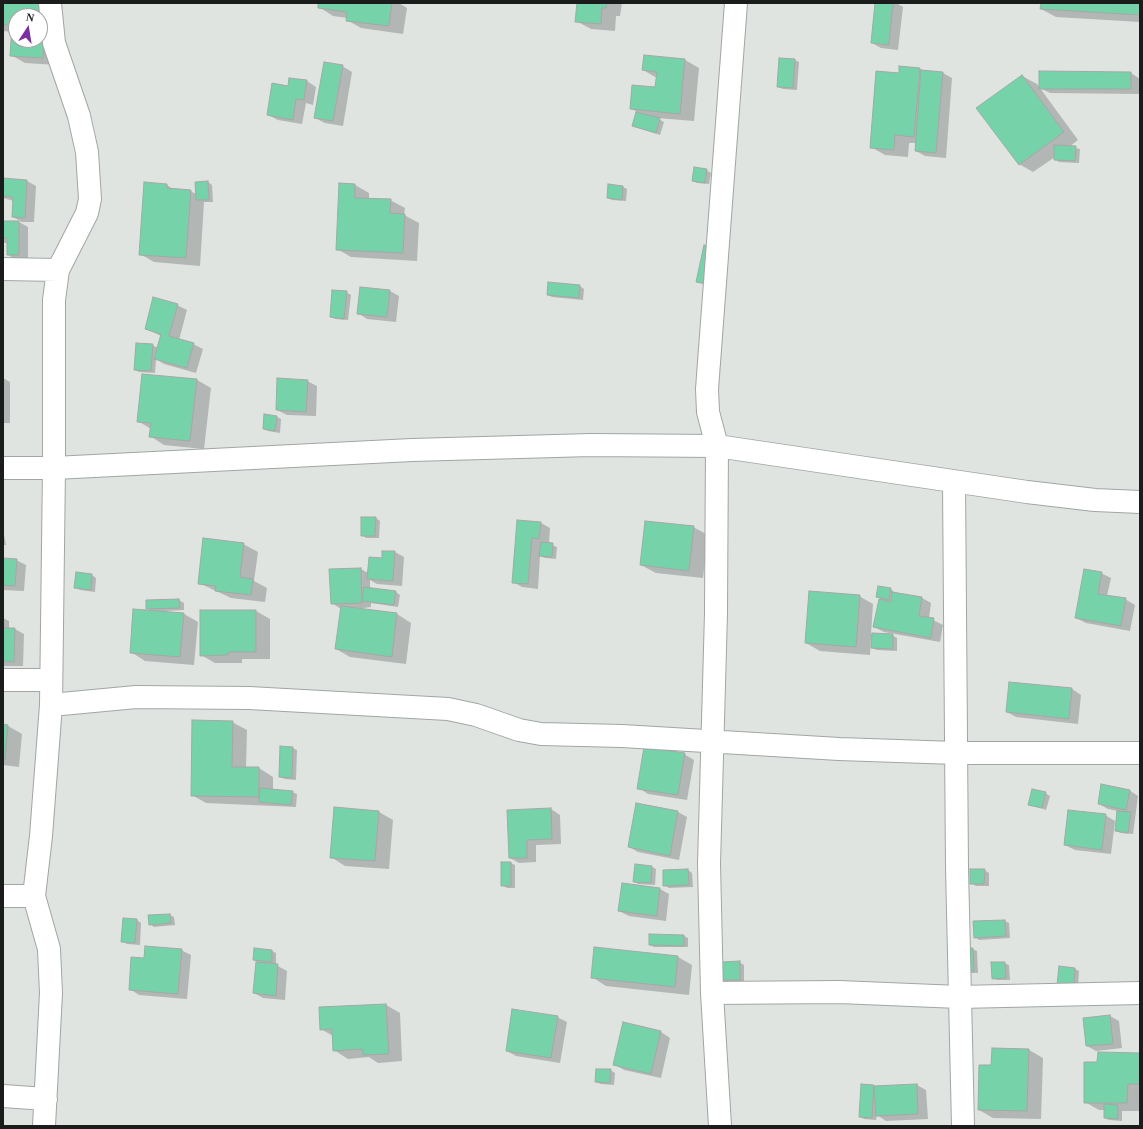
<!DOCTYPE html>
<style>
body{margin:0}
#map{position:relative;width:1143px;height:1129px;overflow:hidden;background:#dfe4e1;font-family:Georgia,serif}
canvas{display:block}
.frame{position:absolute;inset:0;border:4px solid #1b1c1c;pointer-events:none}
.north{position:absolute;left:8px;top:8px;width:40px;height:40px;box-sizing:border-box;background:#fff;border:1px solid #a4a4a4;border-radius:50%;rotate:12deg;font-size:11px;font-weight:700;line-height:16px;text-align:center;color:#1b1c1c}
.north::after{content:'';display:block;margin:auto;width:14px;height:18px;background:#7c2fa1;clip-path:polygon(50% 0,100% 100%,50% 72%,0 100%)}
</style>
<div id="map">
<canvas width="1143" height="1129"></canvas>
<div class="frame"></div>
<div class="north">N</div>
</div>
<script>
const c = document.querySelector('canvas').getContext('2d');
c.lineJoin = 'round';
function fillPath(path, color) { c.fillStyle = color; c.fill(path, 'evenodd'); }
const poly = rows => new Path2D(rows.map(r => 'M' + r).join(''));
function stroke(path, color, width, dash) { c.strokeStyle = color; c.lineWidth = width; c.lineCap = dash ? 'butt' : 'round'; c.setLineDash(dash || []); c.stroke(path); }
const shadow = poly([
 [3,3,60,3,57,65,25,63,11,55,12,32,3,31],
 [16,16,40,16,40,40,16,40],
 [319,3,399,3,407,8,403,34,361,28,347,20,347,18,333,16,319,7],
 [578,3,622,3,620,16,616,16,615,31,591,29,576,21],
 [876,3,896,3,903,7,898,50,881,48,872,43],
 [1042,3,1140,3,1140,22,1056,17,1041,9],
 [645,56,685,60,699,68,694,121,657,118,664,122,660,135,633,126,637,112,631,108,656,88,657,78,643,70],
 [795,60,799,62,797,90,783,89,778,87],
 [342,66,352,72,343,126,325,123,315,118],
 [920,69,924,71,943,73,952,78,946,158,925,156,916,151,916,143,909,143,908,157,885,155,871,147,900,74],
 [1131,73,1140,79,1140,94,1050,93,1040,88],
 [1022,76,1037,84,1078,140,1069,147,1080,149,1079,163,1059,162,1055,159,1055,157,1033,172,1019,164],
 [307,81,316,87,313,105,306,103,302,124,278,120,268,115,289,87],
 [706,170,711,173,709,184,697,183,693,181],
 [3,179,27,181,36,186,34,222,19,222,22,222,13,217,14,201,3,198],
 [208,182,212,185,213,202,204,202,200,266,154,262,140,254,167,185,174,190,190,191,196,194],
 [340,184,355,185,369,193,369,199,390,200,405,208,404,215,419,223,417,261,351,257,337,249],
 [623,187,627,189,626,201,612,200,608,198],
 [3,222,19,222,28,227,28,260,17,260,8,255,8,243,3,243],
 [580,286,584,289,583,300,552,297,548,295],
 [361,288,390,291,399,296,396,322,367,319,358,313],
 [346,292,351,295,348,320,335,319,331,317],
 [177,305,187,310,179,340,193,344,203,349,196,373,164,364,156,359,155,373,139,372,135,370,152,345,158,348,161,336,146,329],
 [3,378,10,382,10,423,3,423],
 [197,380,211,388,204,449,164,445,150,436,151,429,138,421],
 [307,381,317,386,316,416,287,415,277,410],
 [277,417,281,419,280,433,268,431,264,429],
 [376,518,380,521,379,538,366,538,362,535],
 [518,521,541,523,550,528,549,544,557,547,556,559,545,558,540,556,538,589,522,587,513,582],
 [693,527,708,535,703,578,656,573,641,565],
 [3,529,6,545,3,545],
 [243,544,258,552,254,581,267,588,265,602,231,598,199,583],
 [395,552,404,557,402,586,377,584,370,580,370,589,396,592,400,595,398,607,371,603,371,607,356,609,397,614,411,623,406,664,350,657,336,649,341,609,332,603,361,569,368,573,383,559],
 [3,559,16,560,26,565,24,591,3,590],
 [77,573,92,575,96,578,95,592,80,590,75,587],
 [1101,573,1111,578,1107,596,1125,599,1135,605,1130,631,1086,623,1076,618],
 [879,587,891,589,895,593,922,598,931,603,929,618,943,625,940,642,884,632,874,627,886,602,877,597],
 [859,596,873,604,871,634,892,635,897,638,897,651,877,650,872,648,873,638,871,638,870,655,820,651,806,643],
 [179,600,184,603,184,610,164,611,164,612,184,614,198,622,194,665,145,661,131,652,152,611,147,609],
 [201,611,256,611,270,619,270,659,242,659,242,663,215,663,201,655],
 [3,618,9,621,9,629,15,629,24,634,23,666,3,666],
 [1072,689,1081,695,1078,724,1016,717,1007,712],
 [232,722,247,730,246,768,259,768,273,777,273,790,292,792,297,794,296,807,206,803,192,795],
 [3,725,8,726,22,734,19,767,3,765],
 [292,748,297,750,296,780,285,779,280,777],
 [684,754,694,760,687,800,648,794,639,788],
 [1129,790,1138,796,1133,834,1121,833,1116,831,1118,811,1108,809,1099,804],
 [1045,793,1050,796,1046,810,1029,804],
 [551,809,560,815,561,844,536,845,536,862,519,863,510,858],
 [379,812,393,820,389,869,345,866,331,857],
 [678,812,687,817,679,860,638,852,629,847],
 [1105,815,1115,821,1111,854,1075,850,1065,845],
 [511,863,515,865,515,888,507,888,502,885],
 [635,865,652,867,656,869,655,885,638,884,634,881],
 [688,870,692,873,693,887,669,888,664,885],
 [984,870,989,873,989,886,976,886,971,883],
 [623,884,660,889,669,894,666,921,629,916,619,911],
 [170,915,174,917,175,925,154,927,150,924],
 [137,920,141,923,140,945,127,944,122,941],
 [1005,921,1009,923,1010,938,979,940,975,937],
 [684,936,688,938,688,947,654,947,650,945],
 [595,948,678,957,692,965,689,995,606,986,592,977],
 [972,949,977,951,978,973,971,973,966,970],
 [181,950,191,955,187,999,139,995,130,989,145,959],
 [255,950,272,951,276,953,276,965,287,971,285,1000,263,998,254,993,261,964,254,960],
 [739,962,744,965,744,982,727,982,723,980],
 [1004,963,1009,965,1010,980,997,980,993,978],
 [1060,967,1075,969,1079,971,1078,988],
 [386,1005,400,1013,402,1061,378,1063,369,1057,348,1059,334,1050,333,1036,321,1029],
 [1110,1016,1119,1021,1122,1048,1096,1051,1087,1046],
 [557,1017,567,1022,560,1063,516,1056,507,1051],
 [624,1024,661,1032,670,1038,661,1078,624,1070,614,1064],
 [993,1049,1029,1050,1043,1058,1041,1119,993,1118,979,1110,992,1066],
 [1140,1054,1140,1111,1122,1111,1122,1121,1109,1120,1105,1118,1105,1110,1099,1110,1085,1102,1098,1064],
 [610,1070,615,1073,614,1085,601,1084,596,1082],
 [917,1085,926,1090,928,1119,886,1121,877,1115,876,1120,864,1119,860,1117,874,1086]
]);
const building = poly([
 [3,3,46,3,43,58,10,56,12,25,3,25,3,3],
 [16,16,40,16,40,40,16,40,16,16],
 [318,3,392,3,389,26,346,21,347,12,318,8,318,3],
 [577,3,607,3,606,8,602,8,601,24,575,22,577,3],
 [875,3,893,3,889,45,871,43,875,3],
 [1041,3,1140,3,1140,15,1040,9,1041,3],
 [644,55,685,59,680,114,630,109,632,85,655,87,657,72,642,70,644,55],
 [779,58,795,59,793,88,777,87,779,58],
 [324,62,343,65,333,121,314,118,324,62],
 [899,66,920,68,914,137,895,135,894,150,870,148,876,71,899,73,899,66],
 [921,70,943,72,936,153,915,151,921,70],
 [1039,71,1131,72,1131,89,1039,89,1039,71],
 [1022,75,1064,132,1019,165,976,108,1022,75],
 [289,78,307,80,304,100,296,99,293,120,267,115,272,83,288,86,289,78],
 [636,112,660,118,656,133,632,126,636,112],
 [1054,145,1076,146,1075,161,1054,160,1054,145],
 [694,167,707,169,705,183,692,181,694,167],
 [3,178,27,180,25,218,12,217,13,197,3,196,3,178],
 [208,181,209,200,196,200,195,182,208,181],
 [144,182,167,184,167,188,191,190,186,258,139,255,144,182],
 [339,183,355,184,355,198,391,199,390,213,405,214,403,253,336,250,339,183],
 [608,184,623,186,622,200,607,198,608,184],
 [3,221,19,221,19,255,7,255,7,238,3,238,3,221],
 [704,245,713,247,706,284,696,282,704,245],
 [548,282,580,285,579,298,547,295,548,282],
 [360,287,390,290,387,317,357,314,360,287],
 [332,290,347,291,344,319,330,317,332,290],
 [153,297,178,304,169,336,194,343,187,368,154,359,161,334,145,329,153,297],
 [136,343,153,344,151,371,134,370,136,343],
 [142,374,197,379,190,441,149,437,151,423,137,422,142,374],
 [277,378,308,380,306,412,276,410,277,378],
 [264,414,277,416,275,431,263,429,264,414],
 [361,517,376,517,375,536,361,536,361,517],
 [517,520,541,522,539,539,532,538,528,584,512,583,517,520],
 [645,521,694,526,689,571,640,565,645,521],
 [203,538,244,543,240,577,253,579,251,595,215,591,216,586,198,584,203,538],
 [541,542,553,543,552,557,539,556,541,542],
 [382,551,395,551,393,581,367,579,369,557,382,558,382,551],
 [3,558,17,559,15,586,3,585,3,558],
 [361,568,362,603,331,604,329,569,361,568],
 [1084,569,1102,572,1098,594,1126,598,1121,626,1075,618,1084,569],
 [76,572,92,574,91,590,74,588,76,572],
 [878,586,891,588,889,600,876,597,878,586],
 [364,587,396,591,394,605,362,601,364,587],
 [809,591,860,595,856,647,805,643,809,591],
 [892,592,922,597,919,616,934,618,931,638,873,627,879,599,891,602,892,592],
 [179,599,180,608,146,609,146,600,179,599],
 [341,606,397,613,392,657,335,649,341,606],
 [133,609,184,613,180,657,130,653,133,609],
 [200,610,256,610,256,652,229,652,228,655,200,656,200,610],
 [3,628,15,628,14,662,3,661,3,628],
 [872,633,893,634,893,649,871,648,872,633],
 [1009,682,1072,688,1069,719,1006,712,1009,682],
 [192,720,233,721,232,767,259,767,259,797,191,796,192,720],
 [3,724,8,725,5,760,3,759,3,724],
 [280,746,293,747,292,778,279,777,280,746],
 [644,747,685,753,678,795,637,789,644,747],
 [1101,784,1130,790,1126,810,1098,804,1101,784],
 [260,788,293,791,291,805,259,802,260,788],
 [1032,789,1046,792,1042,808,1028,805,1032,789],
 [636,803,678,811,670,856,628,847,636,803],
 [334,807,379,811,375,861,330,858,334,807],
 [551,808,552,839,527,840,527,858,509,858,507,810,551,808],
 [1068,810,1106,814,1102,850,1064,845,1068,810],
 [1117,811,1131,812,1128,833,1115,831,1117,811],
 [501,862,511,862,511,886,501,886,501,862],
 [635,864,652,866,651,883,633,882,635,864],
 [688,869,689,885,663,886,663,870,688,869],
 [970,869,985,869,984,884,970,884,970,869],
 [622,883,660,888,657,916,618,911,622,883],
 [170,914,171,923,149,925,148,915,170,914],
 [123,918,137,919,135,943,121,942,123,918],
 [1005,920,1006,936,974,938,973,921,1005,920],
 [649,934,684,935,684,946,649,945,649,934],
 [145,946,182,949,178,994,129,990,131,957,144,958,145,946],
 [594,947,678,956,675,987,591,978,594,947],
 [254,948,272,950,272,962,253,960,254,948],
 [965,948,973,948,974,971,965,971,965,948],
 [740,961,740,980,722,980,722,962,740,961],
 [256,962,278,964,276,996,253,993,256,962],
 [991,962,1005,962,1006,978,992,979,991,962],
 [1059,966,1075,968,1074,986,1057,985,1059,966],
 [386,1004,389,1054,363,1055,362,1049,333,1051,332,1029,320,1030,319,1007,386,1004],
 [512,1009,558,1016,551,1058,506,1051,512,1009],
 [1110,1015,1113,1044,1086,1046,1083,1018,1110,1015],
 [623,1022,661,1031,651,1074,613,1065,623,1022],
 [992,1048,1029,1049,1027,1111,978,1110,979,1065,991,1065,992,1048],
 [1098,1052,1140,1053,1140,1084,1128,1084,1127,1103,1084,1103,1084,1062,1097,1062,1098,1052],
 [596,1069,611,1069,610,1083,595,1082,596,1069],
 [861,1084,874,1085,872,1118,859,1117,861,1084],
 [917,1084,918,1114,876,1116,874,1086,917,1084],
 [1104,1104,1118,1105,1118,1119,1104,1118,1104,1104]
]);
const minor = poly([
 [3,269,58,270],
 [3,468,54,468,412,450,591,445,717,446,1027,492,1095,500,1140,502],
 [954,482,957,868,963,1126],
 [3,680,51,680],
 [51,705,136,697,249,698,448,709,476,715,519,730,541,734,622,736,839,749,956,753,1140,753],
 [3,896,34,896],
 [712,993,839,992,959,997,1140,993],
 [3,1096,46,1099],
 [44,1126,51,993,49,949,34,896,41,836,51,705,54,468,54,300,58,270,87,213,90,199,87,152,79,116,54,43,50,3],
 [720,1126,712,993,709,864,716,613,717,446,708,412,707,389,736,3]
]);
fillPath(shadow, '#0003');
fillPath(building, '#76d3a9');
stroke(building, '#a3a8a5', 1);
stroke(minor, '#a1a6a3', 24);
stroke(minor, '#fff', 22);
</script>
